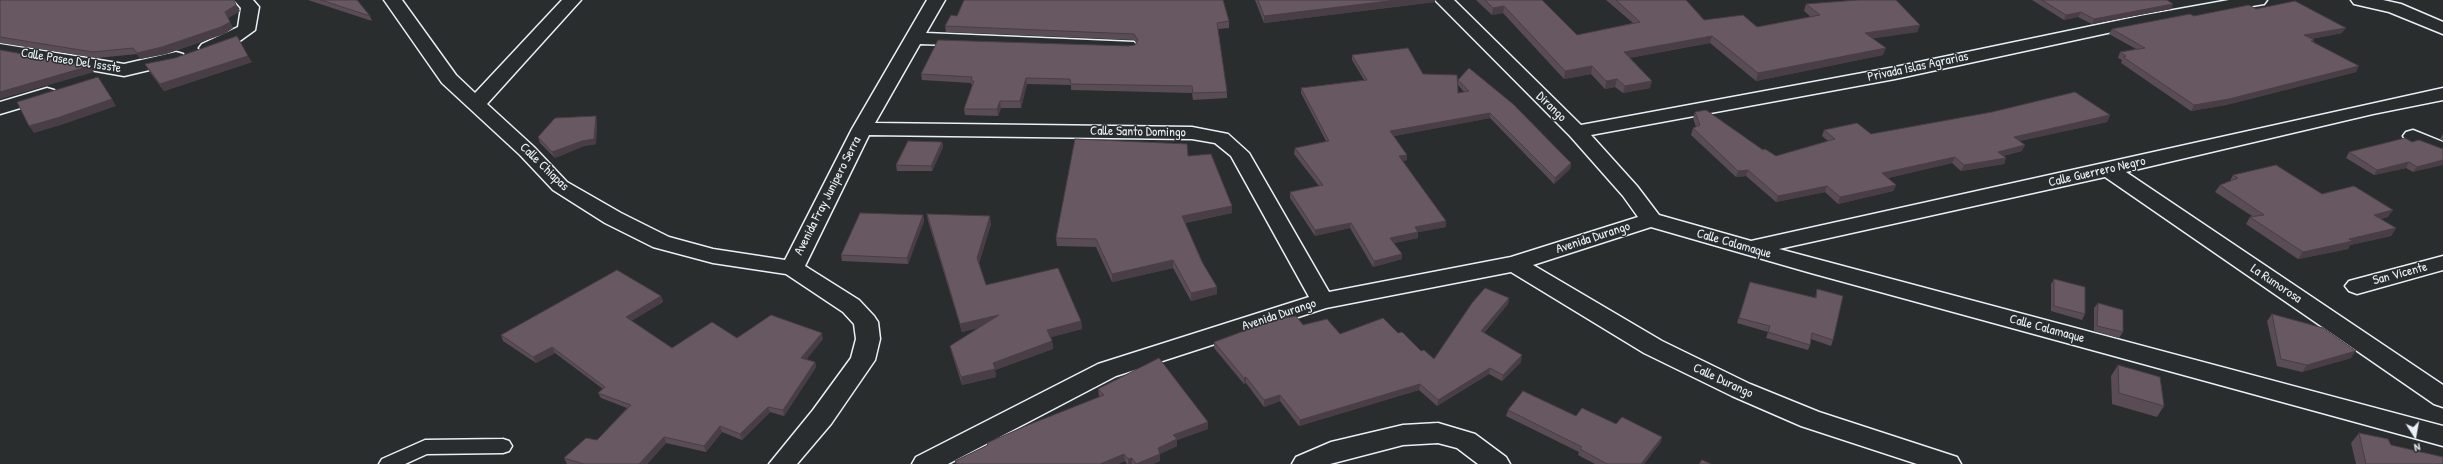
<!DOCTYPE html>
<style>
body{margin:0}
#map{position:relative;width:2443px;height:464px;overflow:hidden;background:#2a2d2e;font-family:"Patrick Hand",sans-serif}
canvas{display:block}
.north{position:absolute;left:2395px;top:416px;width:40px;height:40px;-webkit-text-stroke:3px #2a2d2e;paint-order:stroke;rotate:169deg;font-size:11px;font-weight:700;line-height:16px;text-align:center;color:#e8f1f8}
.north::after{content:'';display:block;margin:auto;width:14px;height:18px;background:#e8f1f8;clip-path:polygon(50% 0,100% 100%,50% 72%,0 100%)}
</style>
<div id="map">
<canvas width="2443" height="464"></canvas>
<div class="north">N</div>
</div>
<script>
const c = document.querySelector('canvas').getContext('2d');
c.lineJoin = 'round';
const poly = rows => new Path2D(rows.map(r => 'M' + r).join(''));
function stroke(path, color, width, dash) { c.strokeStyle = color; c.lineWidth = width; c.lineCap = dash ? 'butt' : 'round'; c.setLineDash(dash || []); c.stroke(path); }
function fillPath(path, color) { c.fillStyle = color; c.fill(path, 'evenodd'); }
function drawText(font, color, halo, rows, align = 'center') {
  c.font = font + ' "Patrick Hand",sans-serif'; c.lineWidth = 3; c.setLineDash([]); c.textBaseline = 'middle'; c.strokeStyle = halo; c.fillStyle = color; for (const [text, x, y, turn = 0] of rows) {
    c.save(); c.translate(x, y); c.rotate((+turn || 0) * Math.PI / 180); c.textAlign = isNaN(turn) ? turn : align; if (halo) c.strokeText(text, 0, 0); c.fillText(text, 0, 0); c.restore();
  }
}
const service = poly([
 [503,439,509,441,512,446,509,451,503,453,427,454,405,464,379,464,382,459,425,440,503,439]
]);
const minor = poly([
 [234,0,253,0,259,7,255,30,237,43,214,52,202,52,199,48,202,44,238,27,241,8,234,0],
 [384,0,402,0,456,75,475,93,562,0,581,0,487,104,534,147,567,182,621,213,669,237,713,249,785,260,852,129,927,0,945,0,926,33,1134,42,1137,46,1134,50,1128,51,920,44,875,123,1192,127,1228,134,1249,153,1329,292,1511,257,1638,217,1623,196,1570,136,1435,0,1454,0,1581,125,1895,67,2140,16,2229,0,2267,0,2264,4,2258,5,2140,26,1895,79,1591,135,1637,186,1659,215,1751,241,2443,88,2443,100,2373,114,2126,172,2443,385,2443,407,2434,404,2105,177,1779,249,2443,426,2443,446,1811,273,1651,227,1533,265,1662,341,1750,384,1819,412,1957,457,1961,464,1917,464,1801,426,1732,396,1644,353,1511,272,1326,308,1116,376,948,464,912,464,916,457,1098,364,1309,297,1231,156,1215,143,1192,139,869,135,805,266,859,300,874,316,878,322,880,339,875,360,831,424,797,464,769,464,813,410,851,358,856,339,854,324,843,312,786,274,713,263,653,247,605,223,553,190,520,155,442,83,384,0],
 [2351,0,2383,0,2401,4,2443,22,2443,34,2389,12,2354,4,2351,0],
 [0,44,124,64,176,52,183,54,185,58,183,62,124,76,0,54,0,44],
 [47,88,54,90,57,94,54,98,0,114,0,102,47,88],
 [2413,130,2443,142,2443,155,2406,140,2403,136,2406,132,2413,130],
 [2443,256,2443,270,2357,294,2349,291,2345,286,2349,281,2443,256],
 [1438,423,1475,434,1506,457,1510,464,1478,464,1457,448,1438,443,1403,445,1330,464,1292,464,1296,457,1331,442,1403,425,1438,423]
]);
const wall = poly([
 [0,0,240,11,228,18,233,28,224,34,166,54,140,59,137,54,97,58,0,43],
 [308,0,357,0,370,16,372,21],
 [1255,0,1435,0,1435,2,1264,23],
 [1476,0,1542,0,1577,35,1633,23,1606,0,1686,0,1704,20,1757,27,1811,17,1804,11,1806,4,1920,25,1917,32,1873,38,1883,55,1756,81,1710,43,1629,58,1650,88,1623,93,1615,87,1605,89,1591,74,1564,79,1503,13,1492,15],
 [2032,0,2167,0,2171,9,2092,24,2078,17,2064,20],
 [2256,9,2342,33,2311,39,2314,40,2313,42,2356,72,2226,105,2191,111,2121,63,2122,60,2118,58,2120,52,2136,49,2109,34,2112,29,2194,16],
 [957,16,1229,21,1229,28,1218,29,1227,92,1227,98,1193,100,1192,93,1071,90,1071,85,1027,84,1021,108,1001,108,998,116,965,115,964,109,972,86,971,83,922,80,921,74,1128,46,1135,45,1136,43,1134,40,946,32,945,26],
 [1352,55,1458,84,1458,80,1571,163,1570,169,1554,184,1490,118,1394,136,1407,160,1402,161,1446,227,1418,232,1418,238,1394,243,1402,254,1402,259,1373,267,1350,228,1315,236,1290,198,1290,192,1319,186,1294,154,1295,148,1326,141,1301,93,1301,88,1364,80,1352,60],
 [1458,85,1464,92,1458,93],
 [252,62,164,91,149,71,145,64],
 [1695,112,1763,150,1776,156,1828,141,1822,136,1824,130,1871,134,2110,115,2107,122,2019,141,2022,151,2003,156,2006,158,2004,164,1961,171,1952,163,1888,178,1896,185,1893,191,1838,204,1825,192,1776,202,1746,176,1736,177,1691,135,1693,128,1696,127,1693,118],
 [597,121,596,144,584,146,555,158,540,143,538,137],
 [2443,134,2443,141,2440,139],
 [942,142,943,147,932,171,897,171,896,165],
 [2412,142,2443,149,2413,172,2406,168,2374,175,2346,158,2349,152],
 [1188,156,1232,213,1185,223,1217,294,1191,301,1173,268,1112,282,1096,247,1057,246,1056,238],
 [2233,175,2322,194,2388,217,2381,219,2396,228,2391,236,2350,245,2348,249,2298,259,2246,224,2250,217,2252,216,2215,192,2220,185,2230,181],
 [927,214,991,224,979,263,986,285,1081,321,1082,329,1051,337,1052,341,1053,349,995,370,996,377,962,385,952,354,950,346,978,328,962,332,928,221],
 [923,215,924,221,908,264,842,261,841,255],
 [2054,279,2085,314,2082,320,2051,311,2051,284],
 [1750,282,1815,298,1817,289,1833,340,1831,346,1811,339,1810,345,1808,350,1766,338,1768,332,1737,323],
 [661,296,663,302,631,321,672,348,737,338,823,339,806,359,815,362,816,367,784,416,770,412,742,440,722,432,706,452,666,443,647,464,567,464,564,458,597,440,627,408,601,398,598,393,603,389,555,353,536,363,503,341,501,335],
 [1509,298,1508,304,1484,333,1521,362,1502,381,1489,374,1437,406,1419,390,1299,426,1280,401,1264,407,1246,383,1244,384,1214,348,1214,342,1303,325,1340,334,1398,333,1421,351,1434,359],
 [2098,303,2123,332,2119,338,2094,331,2094,308],
 [2272,314,2351,358,2302,372,2277,366,2267,321],
 [2118,365,2164,406,2157,417,2112,404,2111,376],
 [1098,389,1208,429,1177,440,1177,446,1160,454,1160,461,1153,464,1127,464,1125,461,1118,464,956,464,955,461,987,446,987,443,1100,397,1099,396],
 [1508,410,1576,416,1616,424,1662,437,1660,443,1644,464,1595,464,1578,455,1579,452,1506,416],
 [2359,433,2391,445,2443,464,2356,464,2351,443]
]);
const shadedWall = poly([
 [1397,0,1435,0,1435,2,1264,23,1264,16],
 [2173,4,2171,9,2092,24,2094,19],
 [236,5,240,11,228,18,225,12],
 [1504,6,1503,13,1492,15,1493,8],
 [2081,12,2078,17,2064,20,2066,15],
 [230,22,233,28,224,34,166,54,140,59,137,53],
 [1920,25,1917,32,1863,40,1865,33],
 [2346,28,2342,33,2301,41,2304,35],
 [1712,36,1710,43,1622,59,1624,52],
 [1886,48,1883,55,1756,81,1758,73],
 [248,56,252,62,164,91,160,84],
 [90,66,94,72,0,99,0,92],
 [1592,66,1591,74,1564,79,1565,71],
 [2359,66,2356,72,2226,105,2191,111,2194,105],
 [1026,78,1027,84,1021,108,1020,101],
 [1617,79,1615,87,1605,89,1606,81],
 [1652,81,1650,88,1623,93,1625,86],
 [112,99,116,106,61,125,34,133,29,126],
 [1000,101,1001,108,998,116,997,109],
 [1490,113,1490,118,1390,137,1390,131],
 [2110,115,2107,122,2011,143,2014,137],
 [596,116,597,121,596,144,584,146,555,158,552,152],
 [942,142,943,147,932,171,931,166],
 [2025,145,2022,151,1995,158,1998,152],
 [1407,155,1407,160,1398,162,1399,156],
 [1955,157,1952,163,1880,180,1882,173],
 [2006,158,2004,164,1961,171,1964,165],
 [2443,160,2443,165,2413,172,2417,167],
 [2409,162,2406,168,2374,175,2377,170],
 [1571,163,1570,169,1554,184,1555,178],
 [1748,170,1746,176,1736,177,1738,171],
 [1896,185,1893,191,1838,204,1840,197],
 [1827,186,1825,192,1776,202,1778,196],
 [1232,206,1232,213,1182,223,1182,216],
 [2393,210,2388,217,2369,222,2374,215],
 [923,215,924,221,908,264,907,258],
 [990,216,991,224,978,266,977,258],
 [1446,221,1446,227,1414,233,1415,227],
 [1351,223,1350,228,1315,236,1315,230],
 [2396,228,2391,236,2350,245,2348,249,2298,259,2303,252,2349,239],
 [1418,232,1418,238,1390,244,1390,238],
 [1402,254,1402,259,1373,267,1374,261],
 [1173,260,1173,268,1112,282,1112,274],
 [1217,287,1217,294,1191,301,1191,293],
 [661,296,663,302,628,323,626,317],
 [1509,298,1508,304,1480,337,1481,331],
 [999,315,1000,323,962,332,960,324],
 [1081,321,1082,329,1048,338,1047,330],
 [822,333,823,339,803,364,801,358],
 [1052,341,1053,349,995,370,996,377,962,385,961,377,993,363],
 [552,347,555,353,536,363,533,357],
 [2356,351,2351,358,2302,372,2307,365],
 [1522,355,1521,362,1502,381,1503,375],
 [815,362,816,367,784,416,783,410],
 [1490,368,1489,374,1437,406,1438,400],
 [1246,377,1246,383,1244,384,1244,378],
 [1420,384,1419,390,1299,426,1300,420],
 [1280,395,1280,401,1264,407,1264,400],
 [768,407,770,412,742,440,740,434],
 [1208,422,1208,429,1177,440,1177,446,1160,454,1160,461,1153,464,1136,464,1158,448,1173,435],
 [720,426,722,432,706,452,704,446],
 [664,437,666,443,647,464,639,464],
 [1662,437,1660,443,1644,464,1641,464],
 [1124,454,1125,461,1118,464,1100,464],
 [1132,458,1132,464,1128,464,1128,459]
]);
const building = poly([
 [0,0,234,0,236,5,225,12,230,22,221,27,162,47,137,53,133,48,93,52,0,37,0,0],
 [321,0,357,0,370,16,321,0],
 [964,0,1223,0,1229,21,1217,23,1227,92,1193,93,1192,86,1071,84,1070,79,1026,78,1020,101,1000,101,997,109,964,109,974,81,971,81,972,77,921,74,938,40,1128,46,1135,45,1138,40,1134,34,945,26,951,15,957,16,964,0],
 [1258,0,1397,0,1264,16,1258,0],
 [1485,0,1542,0,1577,35,1640,22,1616,0,1686,0,1704,20,1743,15,1757,27,1820,15,1806,4,1858,0,1896,0,1920,25,1865,33,1886,48,1758,73,1712,36,1624,52,1652,81,1625,86,1617,79,1606,81,1592,66,1565,71,1504,6,1493,8,1485,0],
 [2042,0,2167,0,2173,4,2094,19,2081,12,2066,15,2042,0],
 [2295,1,2346,28,2304,35,2314,40,2311,41,2359,66,2229,99,2194,105,2123,57,2126,56,2120,52,2145,48,2112,29,2190,14,2194,16,2249,5,2256,9,2295,1],
 [237,36,248,56,160,84,145,64,175,58,237,36],
 [1408,48,1423,74,1457,75,1458,93,1469,91,1458,80,1469,68,1513,104,1571,163,1555,178,1490,113,1390,131,1407,155,1399,156,1446,221,1415,227,1418,232,1390,238,1402,254,1374,261,1351,223,1315,230,1290,192,1323,185,1295,148,1329,141,1301,88,1367,80,1352,55,1408,48],
 [0,50,90,66,0,92,0,50],
 [98,77,112,99,57,118,29,126,17,102,98,77],
 [2075,92,2110,115,2014,137,2025,145,1998,152,2006,158,1964,165,1955,157,1882,173,1896,185,1840,197,1827,186,1778,196,1748,170,1738,171,1693,128,1700,125,1695,112,1706,110,1763,150,1765,149,1776,156,1835,139,1824,130,1857,123,1871,134,1992,112,2075,92],
 [596,116,594,139,582,141,552,152,538,137,555,118,596,116],
 [2405,138,2412,142,2419,140,2443,149,2443,160,2417,167,2409,162,2377,170,2349,152,2405,138],
 [1075,139,1187,144,1188,156,1211,154,1232,206,1182,216,1202,262,1217,287,1191,293,1173,260,1112,274,1096,239,1056,238,1075,139],
 [908,141,942,142,931,166,896,165,908,141],
 [2276,165,2322,194,2354,186,2393,210,2374,215,2396,228,2349,239,2353,241,2303,252,2250,217,2264,215,2220,185,2238,178,2233,175,2276,165],
 [860,213,923,215,907,258,841,255,860,213],
 [927,214,990,216,977,258,986,285,1058,268,1081,321,1047,330,1052,341,993,363,995,369,961,377,950,346,999,315,960,324,927,214],
 [617,270,661,296,626,317,672,348,712,322,737,338,771,315,822,333,801,358,815,362,783,410,768,407,740,434,720,426,704,446,664,437,639,464,584,464,564,458,586,438,597,440,631,405,598,393,605,387,552,347,533,357,501,335,617,270],
 [2054,279,2085,287,2085,314,2054,306,2054,279],
 [1750,282,1816,298,1817,289,1843,296,1833,340,1812,333,1810,345,1768,332,1770,326,1739,318,1750,282],
 [1485,288,1509,298,1481,331,1522,355,1503,375,1490,368,1438,400,1420,384,1300,420,1280,395,1264,400,1246,377,1244,378,1214,342,1274,320,1296,316,1303,325,1327,319,1340,334,1383,318,1398,333,1402,332,1421,351,1424,350,1434,359,1472,303,1485,288],
 [2098,303,2123,310,2123,332,2097,326,2098,303],
 [2272,314,2323,328,2356,351,2307,365,2281,359,2272,314],
 [1159,358,1208,422,1173,435,1177,439,1158,448,1160,454,1136,464,1132,458,1128,459,1124,454,1100,464,958,464,955,461,988,445,987,443,1028,425,1104,395,1098,389,1159,358],
 [2118,365,2160,377,2164,406,2119,393,2118,365],
 [1523,391,1576,416,1582,408,1616,424,1622,417,1662,437,1641,464,1607,464,1580,449,1582,447,1508,410,1523,391],
 [2359,433,2388,439,2391,445,2443,457,2443,464,2366,464,2359,433],
 [1702,460,1711,464,1699,464,1702,460]
]);
const streetNames = [
 ["Calle Paseo Del Issste",71,61,9],
 ["Privada Islas Agrarias",1918,67,-12],
 ["Dirango",1551,107,44],
 ["Calle Santo Domingo",1138,132,1],
 ["Calle Chiapas",544,167,44],
 ["Calle Guerrero Negro",2097,172,-13],
 ["Avenida Fray Junipero Serra",828,196,-63],
 ["Avenida Durango",1593,238,-18],
 ["Calle Calamaque",1734,244,16],
 ["San Vicente",2400,274,-15],
 ["La Rumorosa",2276,284,34],
 ["Avenida Durango",1279,315,-18],
 ["Calle Calamaque",2047,329,15],
 ["Calle Durango",1723,381,25]
];
stroke(service, '#e8f1f8', 3);
stroke(minor, '#e8f1f8', 3);
fillPath(service, '#2a2d2e');
fillPath(minor, '#2a2d2e');
fillPath(wall, '#594c54');
fillPath(shadedWall, '#493e45');
fillPath(building, '#685862');
stroke(building, '#493e45', 1);
drawText('13px', '#e8f1f8', '#2a2d2e', streetNames);
</script>
